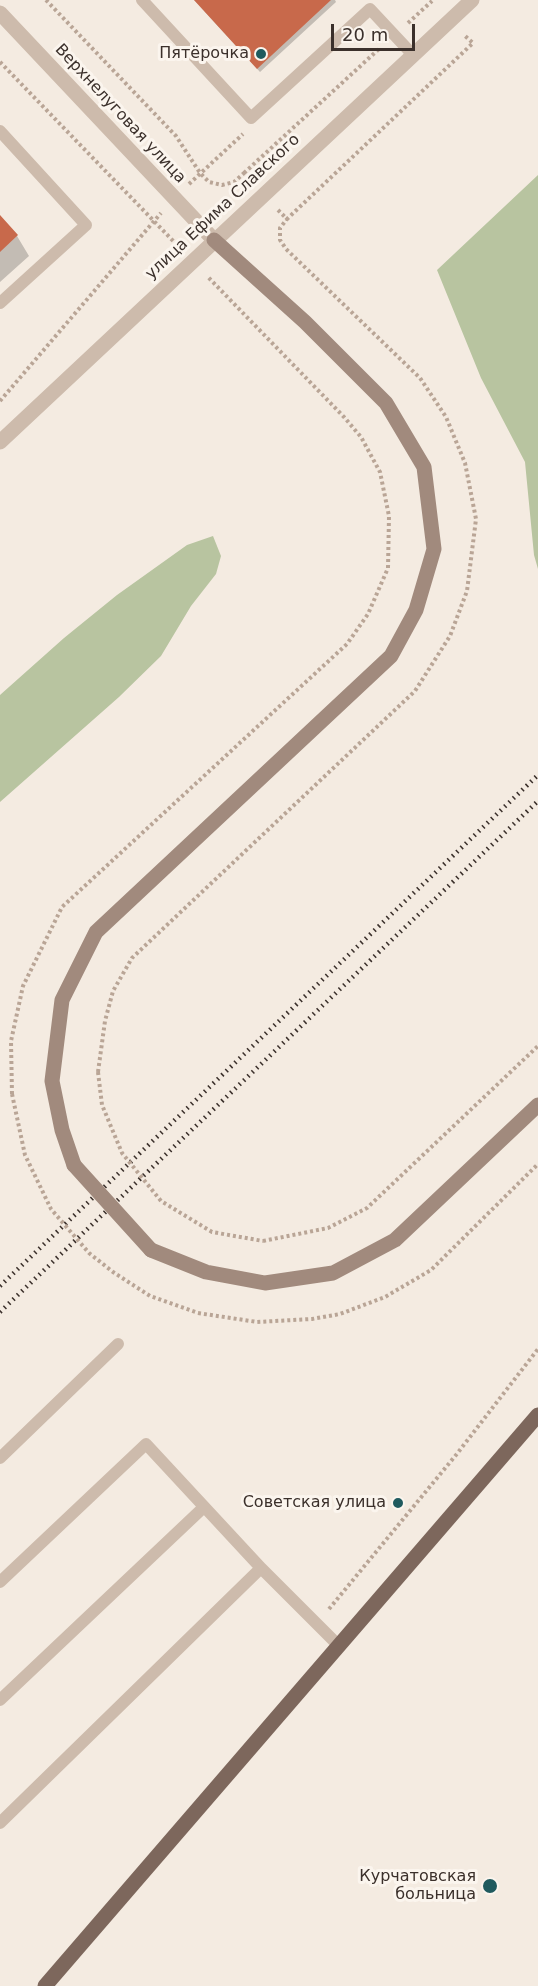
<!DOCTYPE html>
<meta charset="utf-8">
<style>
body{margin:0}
#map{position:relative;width:538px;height:1986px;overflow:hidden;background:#f4ebe1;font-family:"DejaVu Sans",sans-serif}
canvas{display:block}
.scale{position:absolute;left:331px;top:24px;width:84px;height:27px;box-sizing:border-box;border:3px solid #3b302b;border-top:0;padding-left:8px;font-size:18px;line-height:21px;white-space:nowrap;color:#3b302b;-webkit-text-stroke:4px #fbf5ee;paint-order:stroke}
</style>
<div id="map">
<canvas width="538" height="1986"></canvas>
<div class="scale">20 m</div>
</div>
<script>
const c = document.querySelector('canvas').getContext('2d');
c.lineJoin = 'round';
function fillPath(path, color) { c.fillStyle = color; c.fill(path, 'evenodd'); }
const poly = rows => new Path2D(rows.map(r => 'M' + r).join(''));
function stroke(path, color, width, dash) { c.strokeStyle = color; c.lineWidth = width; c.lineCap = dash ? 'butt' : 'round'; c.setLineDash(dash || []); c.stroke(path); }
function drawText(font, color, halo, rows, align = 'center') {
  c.font = font + ' "DejaVu Sans",sans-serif'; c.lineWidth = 6; c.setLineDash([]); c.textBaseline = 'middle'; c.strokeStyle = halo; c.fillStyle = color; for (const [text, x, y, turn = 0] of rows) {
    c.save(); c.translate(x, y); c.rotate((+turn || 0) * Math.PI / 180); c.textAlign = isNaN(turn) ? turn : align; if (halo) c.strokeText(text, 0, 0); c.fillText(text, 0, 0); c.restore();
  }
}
const green = poly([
 [538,175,538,569,534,555,525,462,481,378,437,270],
 [213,536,221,556,216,574,191,606,161,656,119,697,0,802,0,695,64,638,117,595,187,545]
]);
const shadow = poly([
 [194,0,335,0,336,2,260,72],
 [0,217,17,236,29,256,0,282]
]);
const building = poly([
 [194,0,331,0,257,69],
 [0,215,18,235,0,252]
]);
const path = poly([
 [46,0,176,136,200,173,209,182,222,185,234,182,244,173,251,181],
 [408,23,432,1],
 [0,62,179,247],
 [244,173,380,48],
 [189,184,243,134],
 [278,210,287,219,473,43,464,35],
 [0,401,161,213],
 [98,1072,105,1021,113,991,132,958,415,691,450,636,467,591,476,519,465,463,446,417,420,378,286,249,280,240,280,228,287,219],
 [12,1094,11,1041,23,986,62,907,347,644,368,614,388,568,389,516,380,472,361,437,344,417,207,276],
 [263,1241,328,1228,367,1208,538,1046],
 [198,1313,257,1322,312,1319,340,1314,385,1297,431,1270,538,1164],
 [329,1609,456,1455,538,1349]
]);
const lane = poly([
 [142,0,251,118,370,9,413,55],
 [0,131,86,225,0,303],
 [0,1458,118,1344],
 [0,1582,146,1444,261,1568,338,1645],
 [0,1700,204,1507],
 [0,1823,261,1568]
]);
const street = poly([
 [0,13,214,240],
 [0,442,472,0]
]);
const secondary = poly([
 [74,1165,62,1130,52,1081,62,1000,96,932,391,656,416,610,434,549,424,467,386,403,305,322,214,240],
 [151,1250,206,1272,265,1283,333,1273,395,1240,538,1105]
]);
const primary = poly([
 [45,1986,538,1415]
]);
const rail = poly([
 [0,1286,538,775],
 [0,1312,538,801]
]);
const pathBridge = poly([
 [98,1072,102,1105,122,1153,161,1201,212,1232,263,1241],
 [12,1094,25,1155,51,1209,89,1253,113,1272,150,1296,198,1313]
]);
const secondaryBridge = poly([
 [74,1165,151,1250]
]);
const markers = [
 [261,54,6,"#1f5a5e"],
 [398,1503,6,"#1f5a5e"],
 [490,1886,8,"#1f5a5e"]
];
const poiNames = [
 ["Пятёрочка",249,54],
 ["Советская улица",386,1503],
 ["Курчатовская",476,1877],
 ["больница",476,1895]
];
const streetNames = [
 ["Верхнелуговая улица",120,114,47],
 ["улица Ефима Славского",223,207,-43]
];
fillPath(green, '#b8c4a0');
fillPath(shadow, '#0003');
fillPath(building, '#c8694b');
stroke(path, '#b9a596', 4, [3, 3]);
stroke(lane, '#cdbbac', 12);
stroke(street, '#cdbbac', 15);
stroke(secondary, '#a18a7d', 15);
stroke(primary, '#7d675c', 15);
stroke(rail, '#3b302b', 4.5, [1.5, 4.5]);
stroke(pathBridge, '#b9a596', 4, [3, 3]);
stroke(secondaryBridge, '#a18a7d', 15);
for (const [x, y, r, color] of markers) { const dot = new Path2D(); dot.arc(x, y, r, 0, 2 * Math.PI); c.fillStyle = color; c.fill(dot); stroke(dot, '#fbf5ee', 2); }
drawText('16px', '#3b302b', '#fbf5ee', poiNames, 'right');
drawText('16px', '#3b302b', '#fbf5ee', streetNames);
</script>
